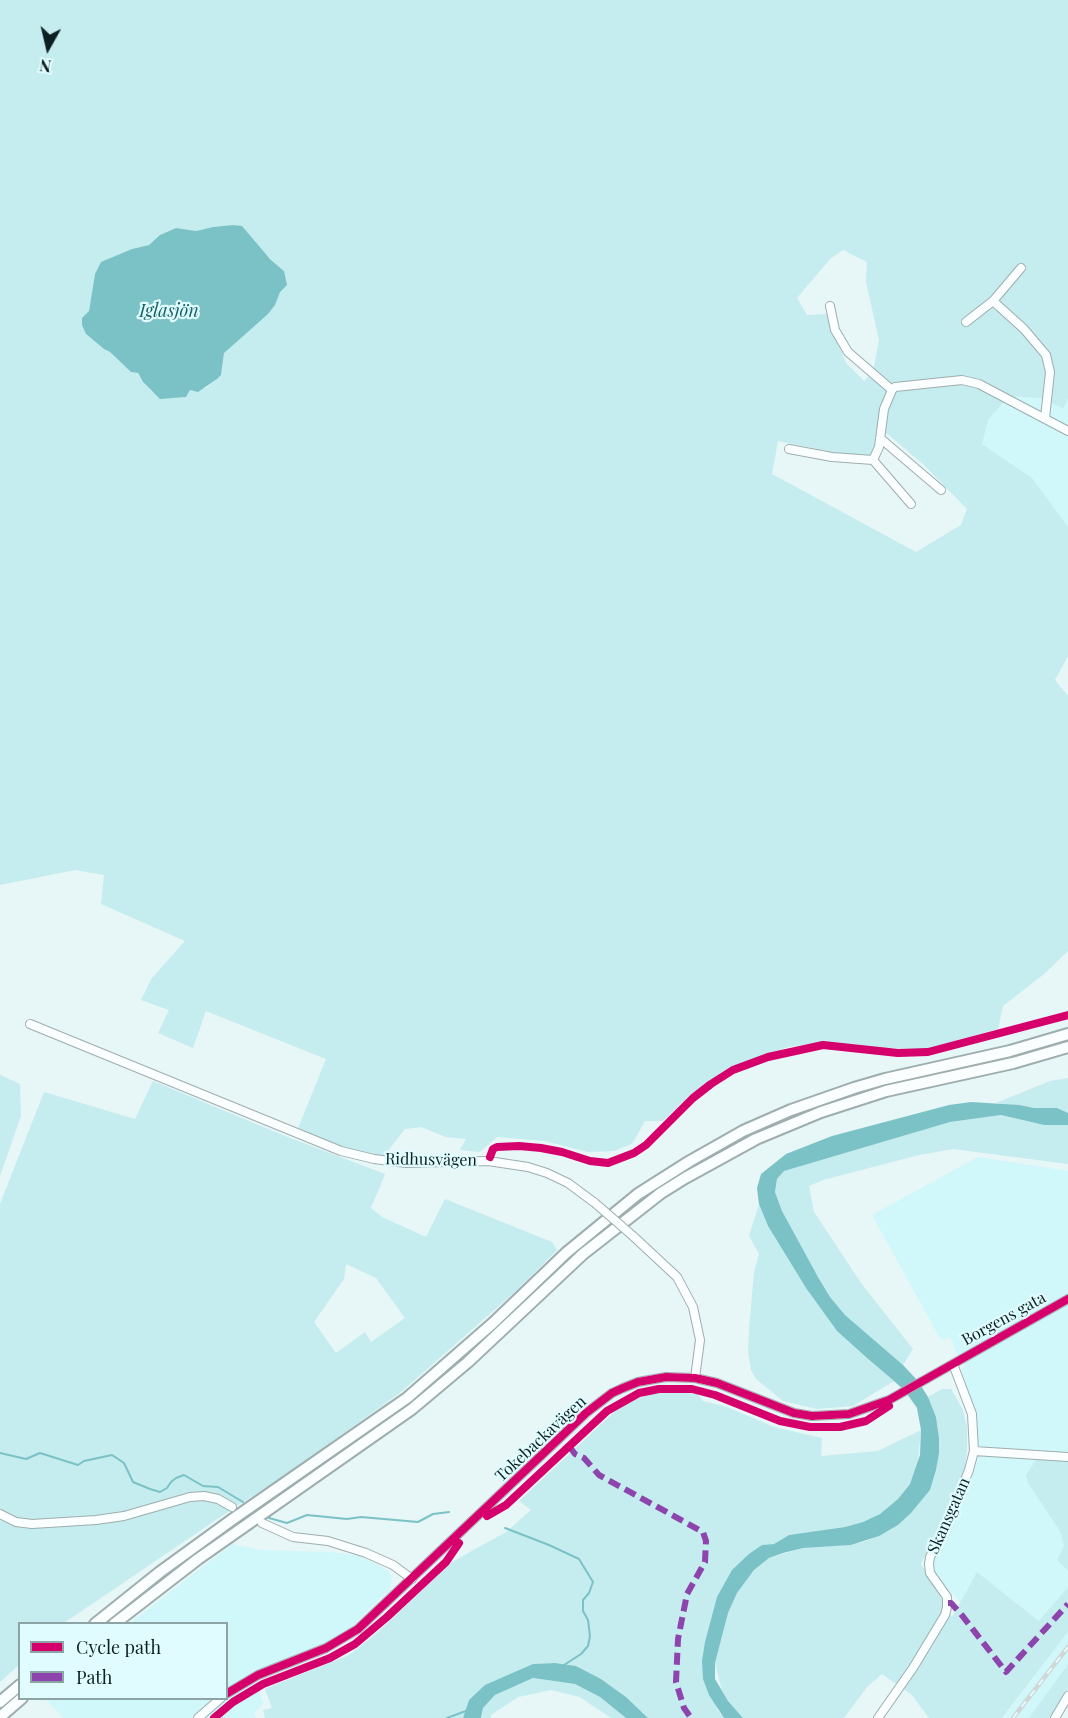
<!DOCTYPE html>
<meta charset="utf-8">
<style>
body{margin:0}
#map{position:relative;width:1068px;height:1718px;overflow:hidden;background:#e7f6f7;font-family:"Playfair Display",serif}
canvas{display:block}
.legend{position:absolute;left:18px;top:1622px;width:210px;height:78px;box-sizing:border-box;background:#e0fcfe;border:2px solid #8ca4a5;margin:0;padding:8px 10px;list-style:none;font-size:18px;color:#0d1f20}
.legend li{display:flex;align-items:center;gap:12px;height:30px}
.legend b{width:30px;border:2px solid #8ca4a5}
.north{position:absolute;left:18px;top:18px;width:60px;height:60px;-webkit-text-stroke:4px #e0fcfe;paint-order:stroke;rotate:188deg;font-size:16px;font-weight:700;line-height:24px;text-align:center;color:#0d1f20}
.north::after{content:'';display:block;margin:auto;width:21px;height:27px;background:#0d1f20;clip-path:polygon(50% 0,100% 100%,50% 72%,0 100%)}
</style>
<div id="map">
<canvas width="1068" height="1718"></canvas>
<ul class="legend">
<li><b style="height:8px;background:#d6006c"></b>Cycle path</li>
<li><b style="height:8px;background:#8e44ad"></b>Path</li>
</ul>
<div class="north">N</div>
</div>
<script>
const c = document.querySelector('canvas').getContext('2d');
c.lineJoin = 'round';
function fillPath(path, color) { c.fillStyle = color; c.fill(path, 'evenodd'); }
const poly = rows => new Path2D(rows.map(r => 'M' + r).join(''));
function stroke(path, color, width, dash) { c.strokeStyle = color; c.lineWidth = width; c.lineCap = dash ? 'butt' : 'round'; c.setLineDash(dash || []); c.stroke(path); }
function drawText(font, color, halo, rows, align = 'center') {
  c.font = font + ' "Playfair Display",serif'; c.lineWidth = 4.5; c.setLineDash([]); c.textBaseline = 'middle'; c.strokeStyle = halo; c.fillStyle = color; for (const [text, x, y, turn = 0] of rows) {
    c.save(); c.translate(x, y); c.rotate((+turn || 0) * Math.PI / 180); c.textAlign = isNaN(turn) ? turn : align; if (halo) c.strokeText(text, 0, 0); c.fillText(text, 0, 0); c.restore();
  }
}
const built = poly([
 [1009,396,1040,398,1063,407,1068,399,1068,527,1032,478,982,444,988,420],
 [978,1157,1068,1171,1068,1461,1036,1460,1026,1475,1028,1483,1061,1533,1064,1546,1057,1560,1068,1571,1068,1587,1040,1621,977,1572,961,1603,935,1575,931,1568,931,1560,975,1469,979,1454,974,1411,961,1369,965,1365,957,1354,950,1337,941,1340,872,1215],
 [232,1544,261,1550,332,1552,358,1556,379,1565,389,1572,392,1579,390,1589,347,1631,329,1642,254,1672,263,1704,254,1713,256,1718,63,1718,47,1700,49,1698,226,1698,226,1624,130,1623],
 [1068,1632,1068,1664,1029,1718,1003,1718]
]);
const green = poly([
 [0,0,1068,0,1068,399,1063,408,1040,398,1009,396,988,420,982,444,1032,478,1068,527,1068,656,1055,680,1068,696,1068,951,1044,974,1003,1006,998,1029,926,1049,880,1048,823,1042,788,1047,731,1068,692,1093,663,1121,645,1121,632,1144,614,1151,588,1152,545,1141,497,1137,480,1152,460,1150,466,1139,446,1137,421,1127,405,1129,383,1157,342,1147,297,1131,326,1059,206,1011,193,1048,158,1033,169,1010,141,1000,152,978,185,941,101,904,104,875,75,870,0,885],
 [233,225,284,271,275,305,228,348,224,353,221,375,206,388,190,390,186,397,171,398,152,392,143,382,137,373,131,372,110,352,104,349,86,334,83,318,89,311,95,274,132,249,149,245,160,235,176,228,196,231,213,227],
 [843,250,867,262,866,282,879,340,873,372,864,381,846,363,826,314,807,315,797,298,831,258],
 [885,432,924,465,967,509,961,525,916,552,772,474,778,441,867,459,881,454],
 [0,1075,20,1084,21,1116,0,1176],
 [1068,1078,1068,1113,1057,1108,1034,1108,996,1103,1050,1081],
 [153,1081,285,1136,385,1174,371,1208,382,1217,426,1237,445,1199,552,1242,557,1250,517,1290,401,1392,280,1479,238,1505,64,1623,20,1624,19,1665,0,1682,0,1204,44,1092,135,1119],
 [346,1264,376,1278,405,1318,371,1342,365,1332,336,1353,314,1322,344,1279],
 [1001,1115,1044,1125,1068,1125,1068,1164,953,1149,919,1155,823,1180,809,1186,814,1212,861,1283,913,1349,903,1365,845,1315,830,1297,818,1277,782,1211,775,1192,777,1179,784,1171,925,1129,950,1122],
 [759,1204,768,1226,806,1288,837,1331,867,1358,894,1381,853,1406,817,1409,783,1401,756,1379,751,1370,748,1351,749,1330,754,1272,759,1254,749,1236],
 [942,1389,951,1389,963,1410,967,1428,967,1449,964,1475,921,1564,952,1617,977,1572,1039,1621,1068,1587,1068,1632,1002,1718,929,1718,912,1695,882,1674,867,1687,844,1718,743,1718,728,1701,722,1691,715,1663,728,1613,737,1593,754,1570,769,1558,803,1548,851,1545,867,1541,898,1525,911,1513,930,1490,936,1470,939,1438,936,1417,928,1397],
 [676,1392,697,1394,703,1401,727,1407,774,1427,822,1438,821,1456,878,1451,921,1430,917,1469,910,1484,898,1499,880,1514,863,1522,845,1527,789,1535,774,1544,762,1545,712,1616,702,1661,718,1711,724,1718,648,1718,626,1697,601,1679,576,1666,555,1663,533,1664,469,1700,463,1718,265,1718,263,1710,272,1708,265,1689,349,1655,377,1633,452,1562,506,1532,531,1510,519,1501,613,1413,628,1402,651,1394],
 [1036,1460,1068,1461,1068,1571,1057,1560,1064,1546,1061,1533,1028,1483,1026,1475],
 [1068,1664,1068,1689,1050,1718,1029,1718],
 [533,1678,575,1684,600,1697,626,1718,611,1718,580,1697,551,1690,518,1697,491,1715,491,1718,482,1718,483,1708,495,1695]
]);
const water = poly([
 [233,225,242,226,270,259,284,271,287,285,280,292,275,305,268,314,224,353,221,375,217,379,198,392,190,390,186,397,160,399,143,382,138,373,131,372,110,352,104,349,86,334,82,325,82,318,89,311,95,274,101,262,132,249,149,245,160,235,176,228,196,231,213,227],
 [971,1102,1019,1105,1034,1108,1057,1108,1068,1113,1068,1125,1044,1125,1001,1115,950,1122,784,1171,777,1179,775,1192,782,1211,818,1277,830,1297,845,1315,903,1365,918,1381,928,1397,936,1417,939,1438,939,1453,936,1470,930,1490,911,1513,898,1525,879,1536,851,1545,803,1548,783,1553,769,1558,754,1570,737,1593,728,1613,715,1663,715,1679,728,1701,743,1718,724,1718,709,1695,703,1679,702,1661,705,1642,717,1597,732,1570,749,1554,762,1545,774,1544,789,1535,845,1527,863,1522,880,1514,898,1499,910,1484,920,1455,921,1430,917,1408,905,1391,894,1381,867,1358,837,1331,806,1288,768,1226,759,1204,757,1188,761,1174,786,1154,832,1136,949,1105],
 [555,1663,576,1666,601,1679,626,1697,648,1718,626,1718,600,1697,575,1684,533,1678,495,1695,483,1708,481,1718,463,1718,469,1700,485,1685,533,1664]
]);
const stream = poly([
 [0,1453,26,1459,40,1453,78,1465,84,1461,112,1455,124,1463,133,1482,150,1489,160,1492,167,1488,171,1482,176,1478,184,1475,203,1486,218,1487,243,1502],
 [269,1518,287,1523,307,1515,347,1519,361,1517,418,1522,433,1514,449,1512],
 [505,1528,549,1545,579,1559,593,1582,589,1593,583,1600,583,1611,588,1620,590,1636,588,1646,581,1654,564,1665],
 [447,1718,466,1711]
]);
const minor = poly([
 [993,301,1024,329,1046,355,1050,372,1045,418],
 [830,306,835,330,848,352,892,390],
 [966,322,993,301,1021,268],
 [880,438,941,490],
 [789,449,832,457,873,460],
 [911,504,873,460,879,447,884,409,892,390,895,387,962,380,979,384,1068,431],
 [30,1024,341,1151,374,1159,406,1163,488,1161,528,1167,547,1173,568,1183,595,1203],
 [633,1236,677,1277,693,1307,700,1340,695,1378],
 [974,1451,1068,1457],
 [0,1514,16,1522,32,1524,96,1520,124,1516,190,1497,204,1496,218,1499,232,1507],
 [262,1523,293,1537,328,1541,366,1553,393,1565,412,1579],
 [226,1694,258,1675,326,1648,358,1629,586,1413,612,1393,623,1388,638,1382,666,1377,695,1378,717,1383,794,1413,812,1416,849,1414,889,1400,1068,1299],
 [198,1718,221,1698],
 [878,1718,913,1668,945,1615,947,1607,947,1597,930,1573,929,1564,930,1557,952,1513,969,1470,974,1451,972,1414,953,1364],
 [1055,1718,1068,1696]
]);
const highway = poly([
 [95,1624,160,1572,233,1519,407,1398,493,1323,566,1253,638,1194,690,1161,743,1131,791,1110,854,1088,885,1079,1010,1051,1068,1034],
 [114,1624,198,1559,412,1409,468,1362,583,1254,661,1193,685,1178,756,1139,821,1112,886,1091,1013,1063,1068,1047],
 [0,1702,20,1685],
 [0,1717,22,1698]
]);
const rail = poly([
 [1013,1718,1068,1647]
]);
const minorBridge = poly([
 [595,1203,633,1236]
]);
const quiet = poly([
 [569,1446,575,1454,584,1458,599,1475,703,1532,706,1541,705,1562,687,1594,678,1639,676,1682,684,1708,691,1718],
 [948,1603,951,1603,961,1614,1006,1672,1068,1604]
]);
const cycleway = poly([
 [490,1157,493,1149,497,1147,519,1146,541,1148,562,1152,590,1161,608,1163,634,1153,646,1145,693,1098,711,1084,733,1070,768,1057,823,1045,898,1053,928,1052,1068,1015],
 [487,1516,506,1505,607,1411,639,1393,659,1389,692,1389,715,1395,780,1421,810,1427,840,1427,866,1421,889,1406],
 [226,1694,258,1675,326,1648,358,1629,586,1413,612,1393,623,1388,638,1382,666,1377,695,1378,717,1383,794,1413,812,1416,849,1414,889,1400,1068,1299],
 [214,1718,233,1702,263,1684,330,1658,355,1644,387,1617,446,1562,459,1543]
]);
const streetNames = [
 ["Ridhusvägen",431,1160,1],
 ["Borgens gata",1004,1319,-29],
 ["Tokebackavägen",541,1439,-43],
 ["Skansgatan",949,1516,-66]
];
const waterNames = [
 ["Iglasjön",169,311]
];
fillPath(built, '#d0f7f9');
fillPath(green, '#c5ecee');
fillPath(water, '#7bc2c6');
stroke(stream, '#7bc2c6', 2);
stroke(minor, '#9eadae', 10);
stroke(highway, '#9eadae', 14);
stroke(minor, '#fbfefe', 8);
stroke(highway, '#fbfefe', 10);
stroke(rail, '#d1d6d7', 4.5);
stroke(rail, '#e0fcfe', 2, [7]);
stroke(minorBridge, '#9eadae', 10, []);
stroke(minorBridge, '#fbfefe', 8);
stroke(quiet, '#8e44ad', 6, [12, 6]);
stroke(cycleway, '#d6006c', 8);
drawText('16px', '#0d1f20', '#e0fcfe', streetNames);
drawText('italic 18px', '#156367', '#e0fcfe', waterNames);
</script>
